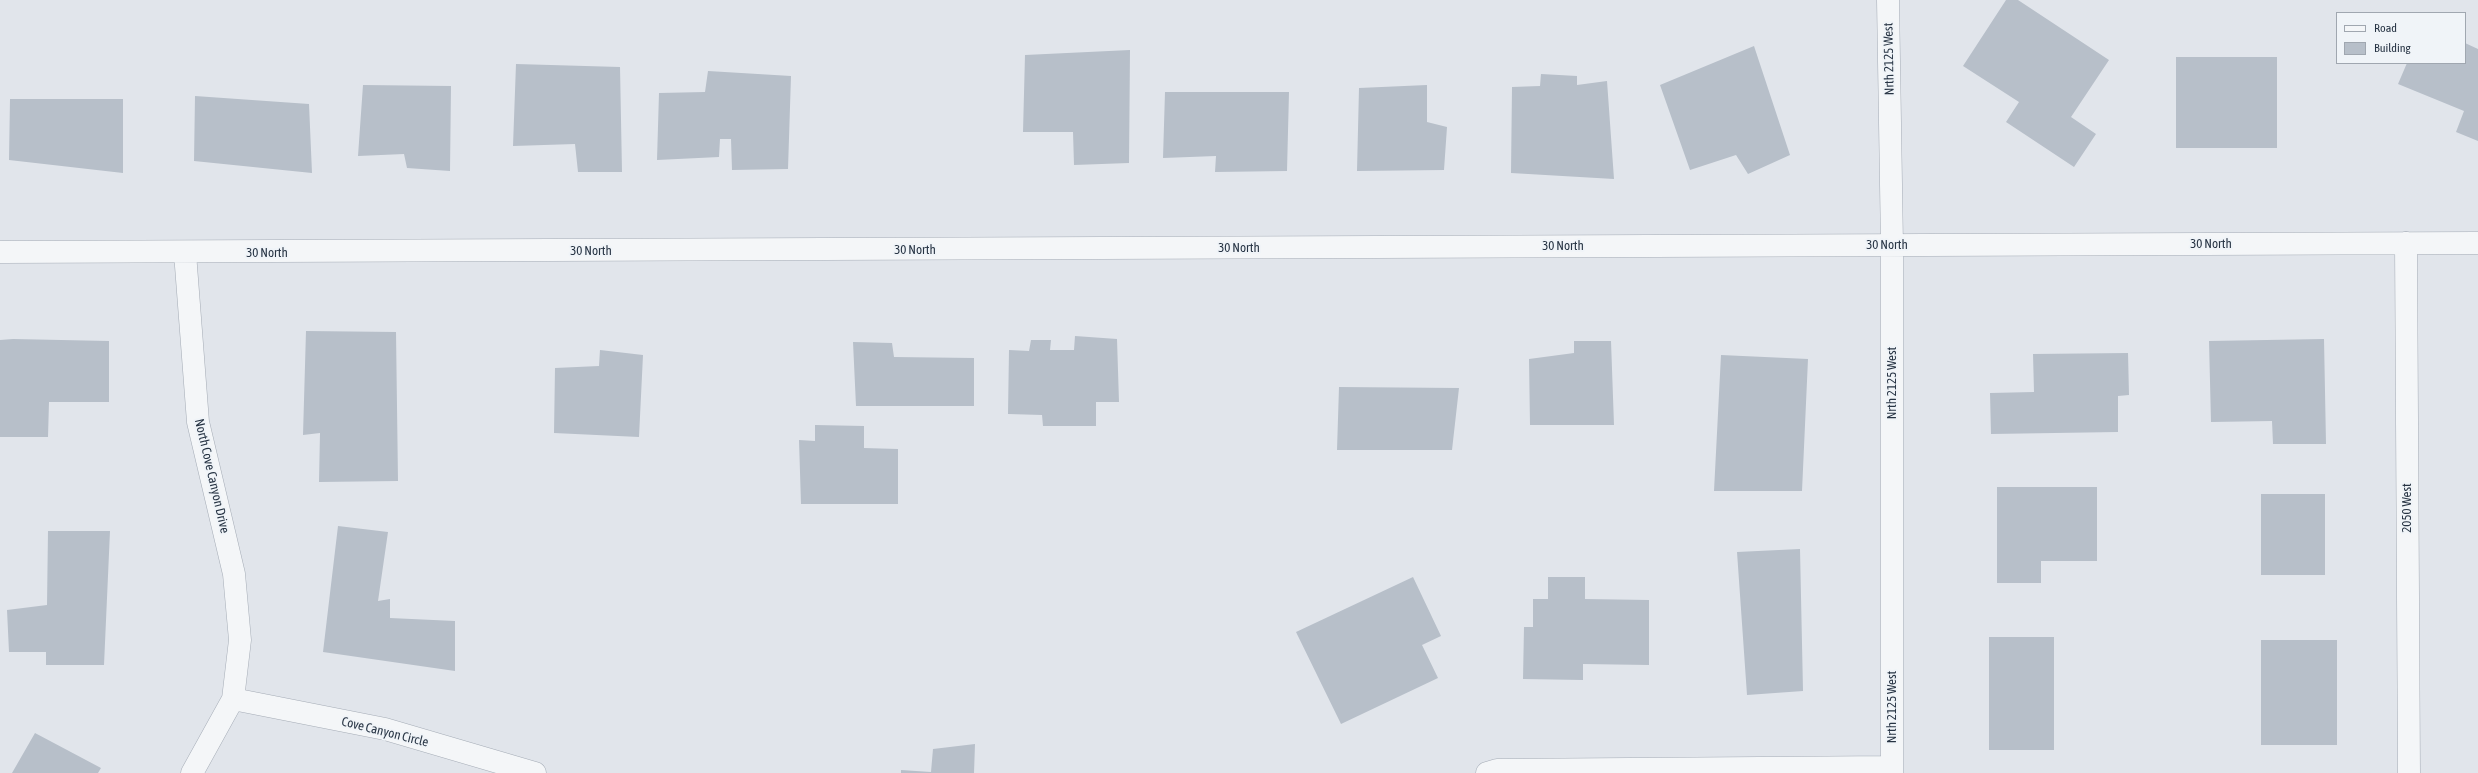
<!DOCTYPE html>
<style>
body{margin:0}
#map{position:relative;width:2478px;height:773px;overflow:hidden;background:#e1e5eb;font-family:"Asap Condensed",sans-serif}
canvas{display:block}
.legend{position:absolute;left:2336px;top:12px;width:130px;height:52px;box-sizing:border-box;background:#f0f4f8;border:1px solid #a0a7b0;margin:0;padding:5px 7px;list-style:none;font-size:12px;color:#273444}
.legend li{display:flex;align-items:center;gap:8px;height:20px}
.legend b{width:20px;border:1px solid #a0a7b0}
</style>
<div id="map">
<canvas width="2478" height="773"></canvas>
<ul class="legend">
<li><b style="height:5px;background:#f4f6f8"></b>Road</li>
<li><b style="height:11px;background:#b7bfc9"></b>Building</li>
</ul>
</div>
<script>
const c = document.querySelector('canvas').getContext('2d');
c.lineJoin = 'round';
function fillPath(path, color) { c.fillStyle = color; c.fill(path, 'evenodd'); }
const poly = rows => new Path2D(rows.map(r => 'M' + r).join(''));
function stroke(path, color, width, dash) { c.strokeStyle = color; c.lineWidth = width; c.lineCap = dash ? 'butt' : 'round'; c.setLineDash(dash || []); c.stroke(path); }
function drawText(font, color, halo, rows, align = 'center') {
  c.font = font + ' "Asap Condensed",sans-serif'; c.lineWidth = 4; c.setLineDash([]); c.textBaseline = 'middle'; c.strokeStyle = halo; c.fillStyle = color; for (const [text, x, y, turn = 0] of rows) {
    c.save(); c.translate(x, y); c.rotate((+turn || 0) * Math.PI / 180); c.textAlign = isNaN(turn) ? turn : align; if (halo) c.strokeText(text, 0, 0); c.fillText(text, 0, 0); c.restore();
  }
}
const building = poly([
 [2006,0,2018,0,2109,60,2071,117,2096,134,2074,167,2006,122,2019,102,1963,66],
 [2465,43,2478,49,2478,141,2456,132,2464,111,2398,84,2407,63,2465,63],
 [1754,46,1790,155,1748,174,1736,155,1690,170,1660,85],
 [1130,50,1129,163,1074,165,1073,132,1023,132,1025,55],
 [2176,57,2277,57,2277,148,2176,148],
 [516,64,620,67,622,172,578,172,575,144,513,146],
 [708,71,791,76,788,169,732,170,731,139,720,139,719,157,657,160,659,93,705,92],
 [1541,74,1577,76,1577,85,1607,81,1614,179,1511,173,1512,87,1540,86],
 [363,85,451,86,450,171,407,168,404,154,358,156],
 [1427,85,1427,122,1447,127,1444,170,1357,171,1359,88],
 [1165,92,1289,92,1287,171,1215,172,1216,156,1163,158],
 [195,96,309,104,312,173,194,161],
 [10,99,123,99,123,173,9,160],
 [306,331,396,332,398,481,319,482,320,433,303,435],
 [1075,336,1117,339,1119,402,1096,402,1096,426,1043,426,1042,415,1008,414,1009,350,1029,351,1031,340,1051,340,1050,350,1074,350],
 [13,339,109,341,109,402,49,402,48,437,0,437,0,340],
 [2324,339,2326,444,2273,444,2272,421,2211,422,2209,341],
 [1574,341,1611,341,1614,425,1530,425,1529,359,1574,353],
 [853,342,892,343,894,357,974,358,974,406,856,406],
 [600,350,643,355,639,437,554,433,555,368,599,366],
 [2128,353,2129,395,2118,396,2118,432,1991,434,1990,393,2034,392,2033,354],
 [1721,355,1808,359,1802,491,1714,491],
 [1339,387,1459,388,1452,450,1337,450],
 [815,425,864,426,864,448,898,449,898,504,801,504,799,440,815,441],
 [1997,487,2097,487,2097,561,2041,561,2041,583,1997,583],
 [2261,494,2325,494,2325,575,2261,575],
 [338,526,388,532,378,601,390,599,390,618,455,621,455,671,323,652],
 [48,531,110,531,104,665,46,665,46,652,9,652,7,610,47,605],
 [1800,549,1803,691,1747,695,1737,552],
 [1413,577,1441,636,1422,645,1438,678,1341,724,1296,632],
 [1548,577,1585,577,1585,599,1649,600,1649,665,1583,664,1583,680,1523,679,1524,627,1533,627,1533,599,1548,599],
 [1989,637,2054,637,2054,750,1989,750],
 [2261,640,2337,640,2337,745,2261,745],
 [35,733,101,768,98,773,12,773],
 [975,744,974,773,901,773,901,770,931,772,933,749]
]);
const minor = poly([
 [1888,0,1892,245,1892,773],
 [2406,243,2409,773],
 [0,252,2478,243],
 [185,253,198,422,234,574,240,640,233,699,192,773],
 [233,699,385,729,535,773],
 [1487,773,1497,770,1892,767]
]);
const streetNames = [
 ["Nrth 2125 West",1889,59,-91],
 ["30 North",2211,244],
 ["30 North",1887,245],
 ["30 North",1563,246],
 ["30 North",1239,248],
 ["30 North",915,250],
 ["30 North",591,251],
 ["30 North",267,253],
 ["Nrth 2125 West",1892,383,-90],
 ["North Cove Canyon Drive",212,476,77],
 ["2050 West",2407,508,-90],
 ["Nrth 2125 West",1892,707,-90],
 ["Cove Canyon Circle",385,732,14]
];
fillPath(building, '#b7bfc9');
stroke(minor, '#a5acb6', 23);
stroke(minor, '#f4f6f8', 22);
drawText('13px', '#273444', '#f0f4f8', streetNames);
</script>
